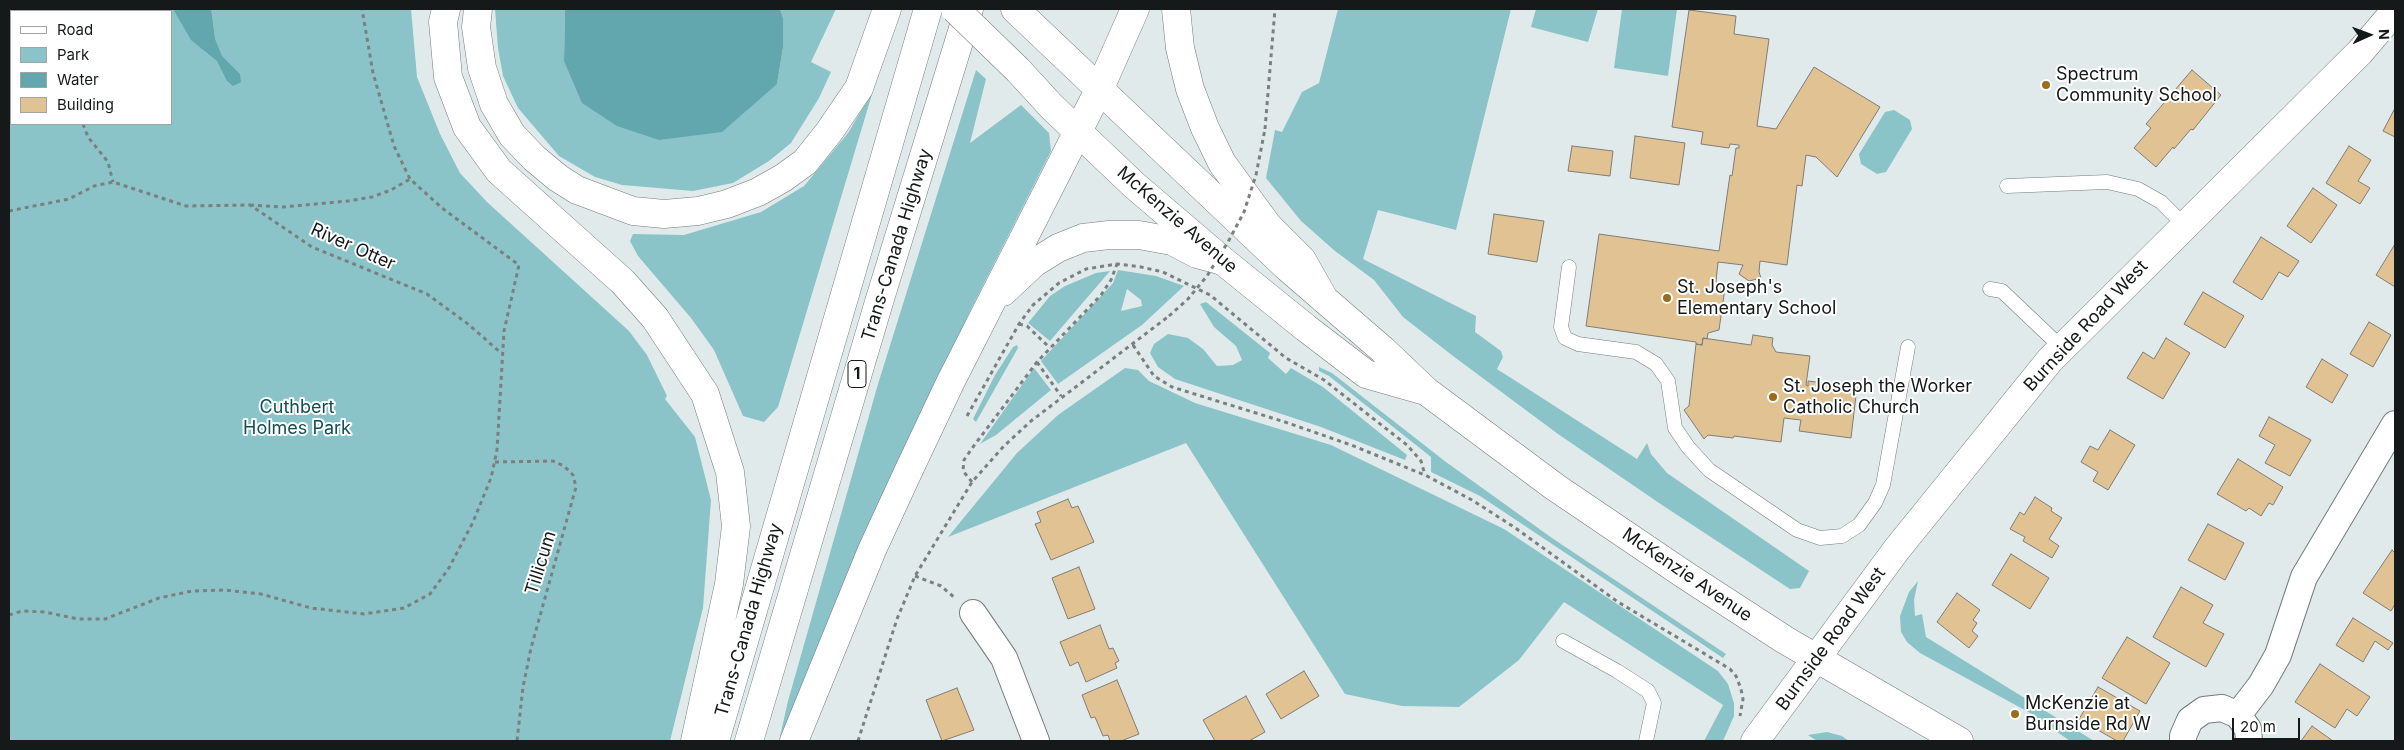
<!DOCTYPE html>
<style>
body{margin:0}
#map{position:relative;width:2404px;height:750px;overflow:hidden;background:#e1eaeb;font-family:Inter,sans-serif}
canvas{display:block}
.frame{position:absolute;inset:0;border:10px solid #161919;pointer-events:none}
.legend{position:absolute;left:10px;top:10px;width:162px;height:115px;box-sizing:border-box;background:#fff;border:1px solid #a2a3a3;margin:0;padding:6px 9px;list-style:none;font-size:15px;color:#161919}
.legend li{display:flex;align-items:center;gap:10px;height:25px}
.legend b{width:25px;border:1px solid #a2a3a3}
.north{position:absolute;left:2344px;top:10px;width:50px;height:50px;-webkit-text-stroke:4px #fff;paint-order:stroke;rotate:88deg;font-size:14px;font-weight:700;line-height:20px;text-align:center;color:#161919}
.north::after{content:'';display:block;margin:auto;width:18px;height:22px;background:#161919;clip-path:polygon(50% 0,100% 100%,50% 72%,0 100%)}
.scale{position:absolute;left:2232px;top:718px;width:68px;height:22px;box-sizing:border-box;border:2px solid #161919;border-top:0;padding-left:6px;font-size:15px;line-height:18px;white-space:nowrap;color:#161919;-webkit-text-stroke:4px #fff;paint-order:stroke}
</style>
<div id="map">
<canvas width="2404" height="750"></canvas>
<div class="frame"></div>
<ul class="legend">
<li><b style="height:6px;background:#fff"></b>Road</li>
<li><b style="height:14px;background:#8bc4c8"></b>Park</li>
<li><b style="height:14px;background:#62a7ad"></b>Water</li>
<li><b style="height:14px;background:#e1c293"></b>Building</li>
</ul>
<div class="north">N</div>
<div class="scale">20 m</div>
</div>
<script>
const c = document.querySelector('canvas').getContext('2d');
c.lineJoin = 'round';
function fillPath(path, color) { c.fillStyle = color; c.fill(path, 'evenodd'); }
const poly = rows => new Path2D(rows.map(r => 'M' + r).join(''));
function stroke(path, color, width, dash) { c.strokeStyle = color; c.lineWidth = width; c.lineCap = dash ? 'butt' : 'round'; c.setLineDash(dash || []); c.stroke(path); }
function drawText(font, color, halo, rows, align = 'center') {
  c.font = font + ' Inter,sans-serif'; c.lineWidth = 4; c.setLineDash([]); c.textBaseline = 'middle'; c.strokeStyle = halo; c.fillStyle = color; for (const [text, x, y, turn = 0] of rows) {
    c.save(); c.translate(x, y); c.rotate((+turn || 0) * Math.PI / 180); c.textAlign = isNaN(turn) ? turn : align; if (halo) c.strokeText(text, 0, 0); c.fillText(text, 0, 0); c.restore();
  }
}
const green = poly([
 [9,9,411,9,417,77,440,134,460,173,487,202,629,331,647,355,667,396,665,399,695,437,711,500,703,608,670,741,9,741],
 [11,11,171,11,171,124,11,124],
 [495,9,565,9,564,61,777,84,783,48,783,18,780,9,836,9,811,62,831,72,819,98,791,143,769,161,733,183,693,191,622,185,595,177,559,156,518,108,503,76,498,48],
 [1338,9,1511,9,1456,230,1378,210,1363,259,1476,316,1475,332,1501,351,1503,357,1497,369,1637,459,1647,443,1651,454,1667,473,1809,571,1800,588,1790,589,1662,505,1558,434,1453,356,1403,317,1374,280,1335,251,1301,221,1266,178,1275,130,1282,132,1302,92,1319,83],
 [1536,9,1598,9,1588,42,1531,27],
 [1622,9,1677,9,1668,76,1614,68],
 [976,70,986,79,970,143,1021,105,1049,133,1051,151,971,309,834,612,779,741,788,701,878,384],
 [873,91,778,407,764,422,743,416,714,350,691,318,638,256,630,241,633,234,684,235,761,212,804,186,848,133],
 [1894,110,1910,120,1912,129,1886,172,1877,174,1861,164,1859,154,1885,112],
 [1118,270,1156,276,1184,286,1142,325,1058,384,1041,361,1113,283],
 [1127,289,1141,300,1142,306,1121,311],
 [1110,271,1050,341,1028,323,1050,296,1065,286,1096,273],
 [1206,302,1270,353,1268,358,1286,374,1291,368,1323,387,1407,455,1405,460,1321,427,1175,379,1158,367,1150,353,1154,344,1168,334,1188,338,1203,349,1217,366,1233,365,1242,360,1236,346,1214,327,1200,304],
 [1017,345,1018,348,976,422,973,419,995,375,1013,347],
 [1319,367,1332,373,1446,462,1552,538,1726,654,1723,658,1480,496,1431,472,1431,457,1329,376,1319,371],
 [1034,368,1051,390,996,435,980,444],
 [1125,368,1138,370,1149,381,1195,403,1331,445,1504,529,1718,671,1728,684,1734,703,1734,716,1723,741,1704,741,1723,705,1564,602,1519,660,1459,707,1402,706,1345,694,1186,443,948,537,1017,453,1058,415],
 [1918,581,1914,600,1915,616,1922,614,1926,637,2094,741,2070,741,2032,714,1920,653,1907,642,1901,632,1900,616,1909,592],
 [1827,732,1842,736,1849,741,1817,741,1808,735]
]);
const water = poly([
 [173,9,211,9,215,39,222,56,240,74,241,82,233,86,227,81,217,61,191,40],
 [565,9,780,9,783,18,783,48,777,84,722,132,659,140,617,126,582,103,564,61]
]);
const building = poly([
 [1689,10,1736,16,1734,34,1769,39,1757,126,1776,129,1814,67,1880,107,1837,177,1816,157,1806,155,1802,186,1797,185,1787,265,1760,261,1759,272,1761,278,1749,281,1739,274,1743,265,1718,262,1716,282,1725,288,1719,330,1708,333,1707,339,1703,338,1702,345,1696,344,1696,342,1586,326,1599,234,1719,251,1730,175,1732,176,1736,148,1739,148,1739,145,1730,144,1729,148,1701,144,1703,132,1672,127,1689,10],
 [2192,70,2221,95,2193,130,2191,129,2174,149,2173,147,2156,167,2134,148,2151,128,2146,124,2192,70],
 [2395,108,2395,137,2383,131,2395,108],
 [1635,136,1685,143,1679,185,1630,178,1635,136],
 [1572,146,1613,151,1610,176,1568,171,1572,146],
 [2349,146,2371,160,2358,181,2370,188,2360,204,2326,183,2349,146],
 [2313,188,2337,205,2311,243,2287,226,2313,188],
 [1494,214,1544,221,1537,262,1488,254,1494,214],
 [2261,237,2299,261,2288,277,2279,272,2262,300,2233,282,2261,237],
 [2395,244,2395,287,2376,275,2395,244],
 [2203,292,2244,316,2225,348,2184,324,2203,292],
 [2369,322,2391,335,2373,367,2350,354,2369,322],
 [1753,335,1773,338,1772,345,1776,352,1810,356,1806,385,1808,386,1808,381,1857,387,1851,438,1799,431,1801,420,1784,418,1781,442,1734,436,1733,438,1708,435,1704,439,1684,410,1689,406,1696,344,1702,345,1703,338,1751,345,1753,335],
 [2166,338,2190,353,2163,399,2127,378,2143,352,2154,359,2166,338],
 [2322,359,2348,375,2332,403,2306,387,2322,359],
 [2269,417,2311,440,2290,476,2265,463,2275,445,2259,436,2269,417],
 [2110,430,2135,445,2108,490,2093,481,2098,472,2081,462,2090,446,2098,450,2110,430],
 [2238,459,2283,487,2273,505,2269,503,2261,516,2249,508,2246,511,2217,494,2238,459],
 [2035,497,2052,508,2051,511,2062,518,2049,539,2059,546,2052,558,2023,541,2025,537,2010,529,2020,512,2024,515,2035,497],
 [1068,499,1072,508,1078,506,1094,542,1051,560,1035,524,1041,522,1037,512,1068,499],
 [2208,524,2244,543,2225,580,2188,560,2208,524],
 [2392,550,2395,553,2395,604,2391,611,2363,593,2392,550],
 [2011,554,2049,578,2030,609,1992,585,2011,554],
 [1079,567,1095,609,1068,619,1052,578,1079,567],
 [2181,587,2213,605,2203,623,2224,634,2206,667,2153,637,2181,587],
 [1957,593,1980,610,1973,620,1977,623,1972,631,1978,636,1969,648,1937,622,1957,593],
 [2353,618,2393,643,2388,650,2375,641,2363,662,2336,645,2353,618],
 [1100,625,1109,649,1113,648,1119,661,1115,663,1117,668,1086,682,1078,662,1070,666,1060,642,1100,625],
 [2127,637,2170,663,2146,704,2102,678,2127,637],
 [2320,664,2370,697,2357,716,2347,709,2335,728,2295,702,2320,664],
 [1304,671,1319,696,1281,719,1266,694,1304,671],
 [1117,680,1139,734,1121,741,1110,741,1108,735,1103,736,1095,717,1091,718,1082,695,1117,680],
 [2098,687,2140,711,2123,741,2117,741,2079,719,2098,687],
 [957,688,974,730,942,741,926,700,957,688],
 [1246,696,1265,732,1249,741,1215,741,1203,720,1246,696],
 [2312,726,2333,741,2301,741,2312,726]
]);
const path = poly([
 [9,56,11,58],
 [83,124,88,137,108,162,113,182],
 [1265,129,1275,9],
 [250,205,283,207,348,201,372,197,391,190,410,179],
 [9,211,69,199,94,186,113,182,186,206,250,205,312,247,427,294,468,324,501,353],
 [1019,324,1027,326,1050,348],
 [1133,345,1154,376,1172,387,1285,422,1351,445,1425,475,1472,500,1514,527,1618,602,1730,669,1736,676,1741,689,1743,699,1740,716],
 [1037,362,1061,396],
 [967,416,1019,324,1033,305,1059,283,1086,269,1117,264,1141,267,1163,272,1210,295,1286,358,1324,380,1407,445,1421,461,1425,475],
 [495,462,553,461,564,466,573,475,576,487,531,648,523,687,517,741],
 [972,482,963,471,964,460,973,447,1037,362,1101,295,1111,280,1117,264],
 [915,576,941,586,955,598],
 [9,615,22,611,45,612,78,619,105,619,159,598,192,591,224,590,261,594,311,608,364,614,404,608,430,594,449,568,473,522,491,478,497,450,504,331,519,265,442,208,410,179,394,146,373,73,362,9],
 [858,741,897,619,915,576,972,482,1004,446,1031,421,1169,316]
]);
const service = poly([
 [2007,186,2107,182,2138,189,2161,202,2184,225],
 [1569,267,1561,327,1565,338,1578,344,1636,352,1656,364,1668,381,1675,428,1688,447,1709,470,1797,530,1820,538,1842,536,1859,525,1875,503,1883,485,1908,347],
 [1990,289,2002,291,2062,348],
 [1563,641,1617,671,1648,691,1654,703,1646,741]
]);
const minor = poly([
 [973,613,1004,658,1036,741],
 [2238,715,2261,685,2278,655,2304,577,2395,424],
 [2183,741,2183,736,2190,720,2204,710,2222,708,2238,715,2248,729,2249,741]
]);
const tertiary = poly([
 [1755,741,1897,549,2050,360,2360,52,2395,11]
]);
const primary = poly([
 [1015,9,1288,268,1383,350,1426,391,1555,487,1685,575,1785,640,1959,741],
 [1018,70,1052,107,1134,185,1223,261,1306,328,1366,374,1422,390]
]);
const motorway = poly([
 [446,9,443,22,448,77,467,127,499,171,623,282,655,318,705,394,730,472,736,526,729,584,695,741],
 [478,9,476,27,482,68,494,104,512,135,534,158,558,178,577,190,633,211,664,214,698,211,727,204,758,192,783,178,805,162,829,132,859,88,887,9],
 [1176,9,1180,48,1190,89,1205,128,1222,163,1268,226,1302,260,1324,299],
 [1003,292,1034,263,1058,248,1083,238,1109,235,1139,235,1172,241,1197,254,1223,261],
 [715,741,928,9],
 [749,741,879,302,969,9],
 [794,741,872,550,908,472,950,383,1100,88,1135,9]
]);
const pathBridge = poly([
 [1169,316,1188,299,1207,276,1228,242,1244,212,1256,175,1265,129]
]);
const primaryBridge = poly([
 [955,9,1018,70]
]);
const markers = [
 [2046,85,5,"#996d1c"],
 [1667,298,5,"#996d1c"],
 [1773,397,5,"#996d1c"],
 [2015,714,5,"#996d1c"]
];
const shields = [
 [857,374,18]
];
const shieldNames = [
 ["1",857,374]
];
const poiNames = [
 ["Spectrum",2056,75],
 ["Community School",2056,96],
 ["St. Joseph's",1677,288],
 ["Elementary School",1677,309],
 ["St. Joseph the Worker",1783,387],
 ["Catholic Church",1783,408],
 ["McKenzie at",2025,704],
 ["Burnside Rd W",2025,725]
];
const streetNames = [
 ["McKenzie Avenue",1177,220,41],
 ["Trans-Canada Highway",897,245,-73],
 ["River Otter",353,247,24],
 ["Burnside Road West",2086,326,-47],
 ["Tillicum",541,563,-73],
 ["McKenzie Avenue",1687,575,34],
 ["Trans-Canada Highway",749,620,-74],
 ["Burnside Road West",1831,639,-54]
];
const parkNames = [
 ["Cuthbert",297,408],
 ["Holmes Park",297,429]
];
fillPath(green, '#8bc4c8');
fillPath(water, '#62a7ad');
fillPath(building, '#e1c293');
stroke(building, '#807c77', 1);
stroke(service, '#747c7d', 15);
stroke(minor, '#747c7d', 28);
stroke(tertiary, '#747c7d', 29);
stroke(primary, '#747c7d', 29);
stroke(motorway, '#747c7d', 29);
stroke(path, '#7a8081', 3, [4, 4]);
stroke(service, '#fff', 14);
stroke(minor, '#fff', 26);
stroke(tertiary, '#fff', 28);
stroke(primary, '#fff', 28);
stroke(motorway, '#fff', 28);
stroke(primaryBridge, '#747c7d', 29, []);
stroke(pathBridge, '#7a8081', 3, [4, 4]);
stroke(primaryBridge, '#fff', 28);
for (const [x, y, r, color] of markers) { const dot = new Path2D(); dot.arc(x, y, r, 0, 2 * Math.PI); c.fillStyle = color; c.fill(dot); stroke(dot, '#fff', 2); }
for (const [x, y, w] of shields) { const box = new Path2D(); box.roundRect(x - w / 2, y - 13.5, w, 27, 4); c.fillStyle = '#fff'; c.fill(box); stroke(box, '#161919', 1); }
drawText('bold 16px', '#161919', null, shieldNames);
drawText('18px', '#161919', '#fff', poiNames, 'left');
drawText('18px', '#161919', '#fff', streetNames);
drawText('18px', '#104f53', '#fff', parkNames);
</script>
